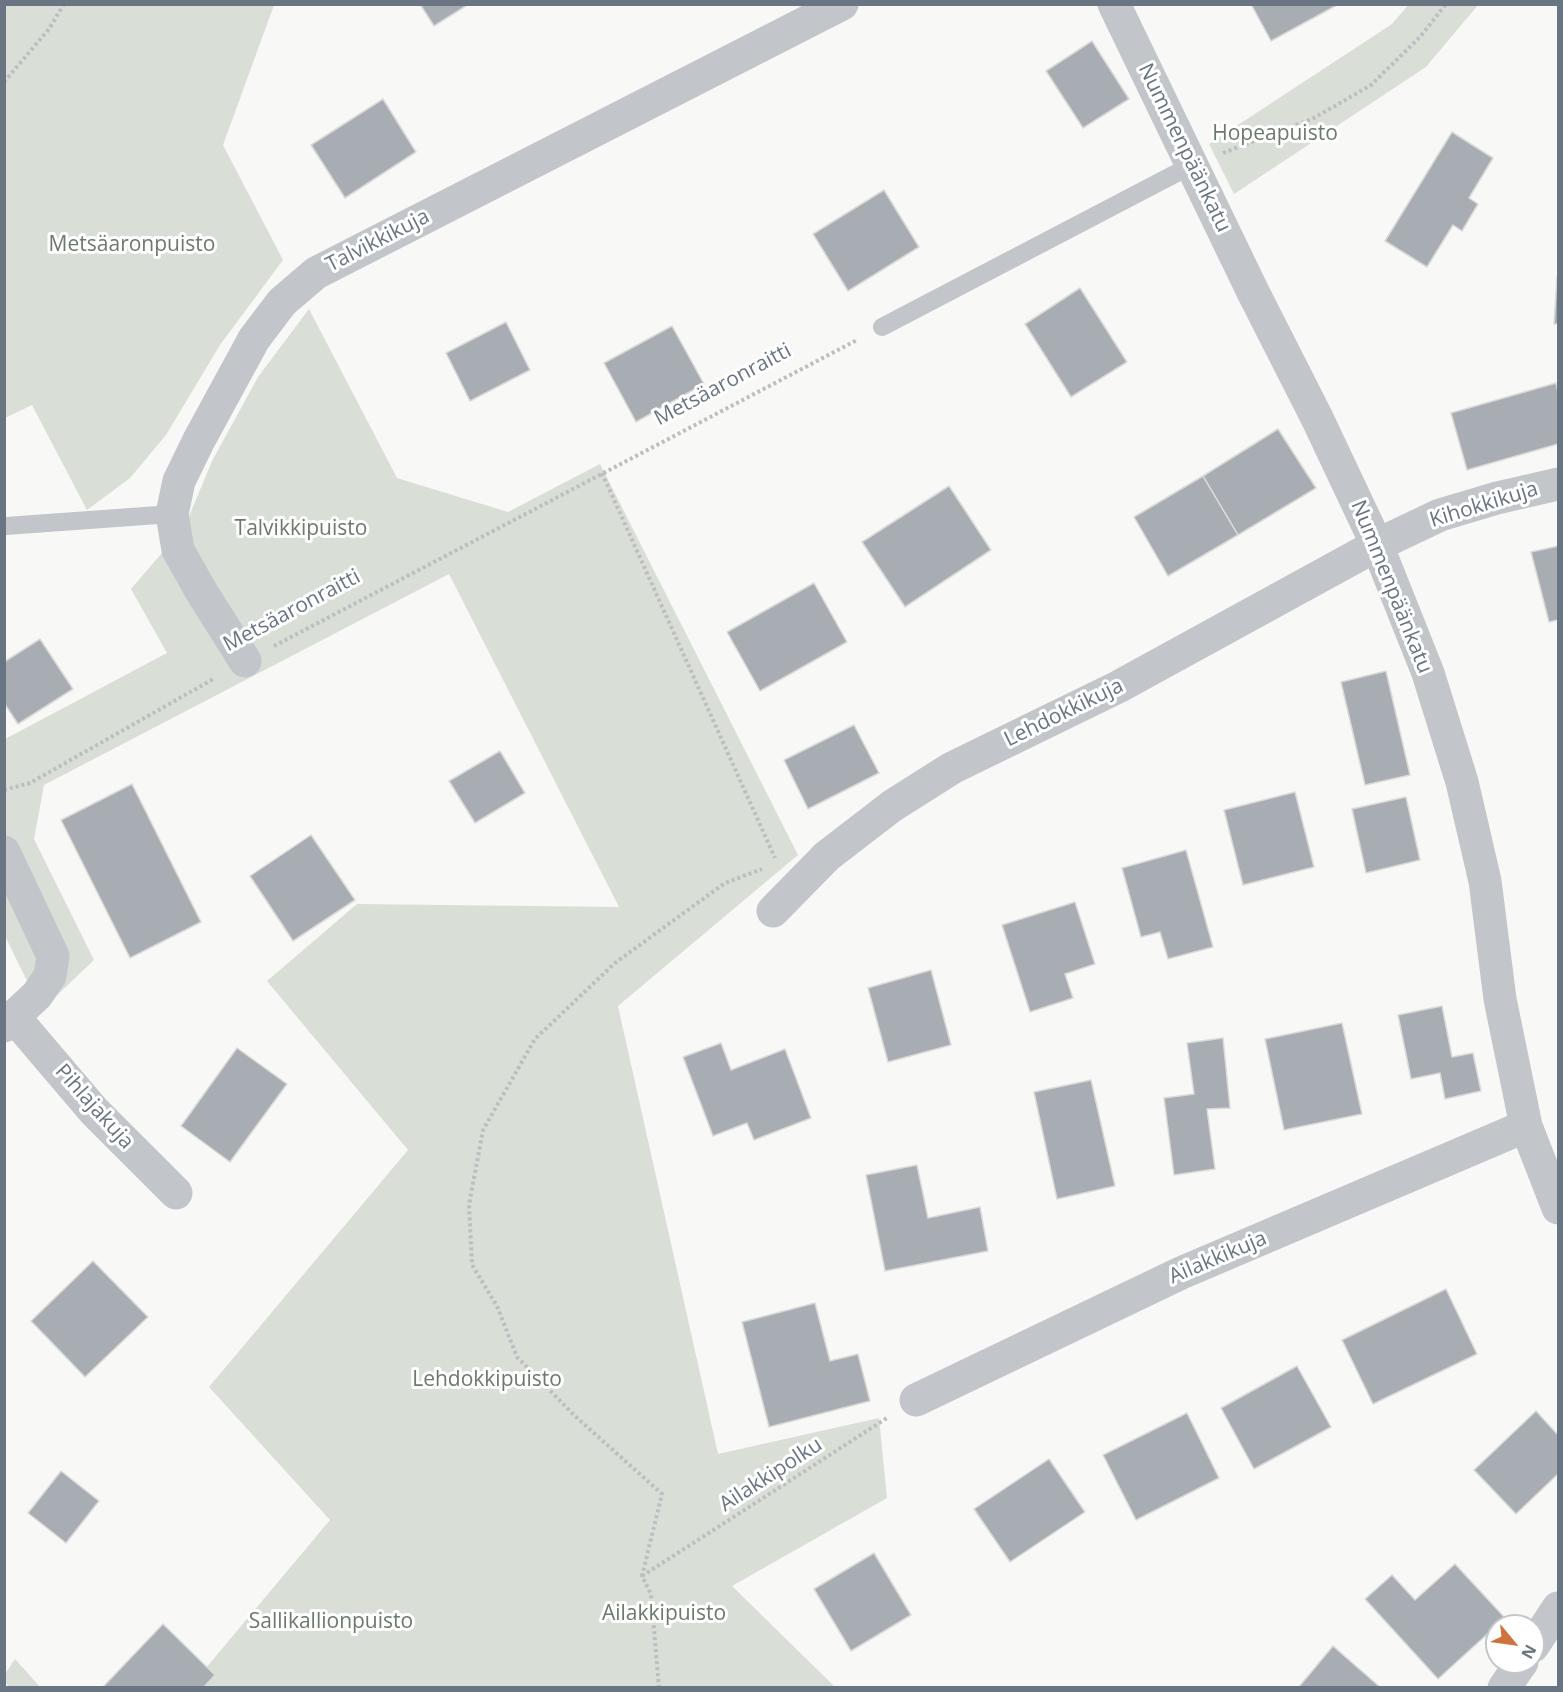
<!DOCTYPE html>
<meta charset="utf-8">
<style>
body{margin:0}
#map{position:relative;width:1563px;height:1692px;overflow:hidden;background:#f8f8f6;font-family:"Open Sans",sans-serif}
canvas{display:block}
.frame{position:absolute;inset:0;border:6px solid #6a7583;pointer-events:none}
.north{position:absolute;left:1485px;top:1614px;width:60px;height:60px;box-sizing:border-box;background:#fff;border:2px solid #c3c8cd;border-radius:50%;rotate:119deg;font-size:16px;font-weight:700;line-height:24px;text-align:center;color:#6a7583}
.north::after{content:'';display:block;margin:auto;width:21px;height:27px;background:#d0723e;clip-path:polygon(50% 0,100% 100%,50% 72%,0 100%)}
</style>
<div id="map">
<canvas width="1563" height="1692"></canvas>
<div class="frame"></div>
<div class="north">N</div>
</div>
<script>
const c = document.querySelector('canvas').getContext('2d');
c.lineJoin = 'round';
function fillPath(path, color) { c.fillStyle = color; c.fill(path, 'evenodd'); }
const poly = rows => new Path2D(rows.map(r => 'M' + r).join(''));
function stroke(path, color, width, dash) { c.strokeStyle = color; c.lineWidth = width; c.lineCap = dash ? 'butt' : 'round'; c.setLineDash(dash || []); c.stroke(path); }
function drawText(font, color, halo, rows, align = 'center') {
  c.font = font + ' "Open Sans",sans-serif'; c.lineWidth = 6; c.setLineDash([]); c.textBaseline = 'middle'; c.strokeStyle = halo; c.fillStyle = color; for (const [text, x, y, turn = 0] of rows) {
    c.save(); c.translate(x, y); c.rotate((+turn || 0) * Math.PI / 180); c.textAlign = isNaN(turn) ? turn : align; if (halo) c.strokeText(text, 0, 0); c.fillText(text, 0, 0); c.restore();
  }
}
const green = poly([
 [5,4,274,5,223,145,283,260,220,345,166,435,130,478,87,510,32,405,5,418],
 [1409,4,1478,5,1426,67,1234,194,1209,144,1392,24],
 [309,309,397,478,508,512,600,464,798,855,618,1006,718,1454,879,1418,887,1498,732,1586,835,1687,190,1687,330,1520,209,1387,408,1150,267,981,357,904,619,907,449,574,44,785,34,839,94,960,54,998,26,979,5,936,5,739,167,653,131,589,185,526,212,461,258,377],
 [15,1659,40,1687,9,1687,5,1682,5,1674]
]);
const building = poly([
 [420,4,469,4,434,26,420,4],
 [1251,4,1339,4,1271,41,1251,4],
 [1092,41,1129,99,1083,128,1046,71,1092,41],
 [383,99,416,152,345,198,311,145,383,99],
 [1452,132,1493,158,1469,198,1478,204,1462,231,1453,225,1427,267,1385,241,1452,132],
 [884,190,919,247,848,291,813,234,884,190],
 [1557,277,1558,277,1558,324,1554,324,1557,277],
 [1080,288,1127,362,1071,397,1025,324,1080,288],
 [506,322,530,370,470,401,446,353,506,322],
 [672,326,704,384,636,422,604,363,672,326],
 [1556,383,1558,393,1558,444,1467,470,1451,413,1556,383],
 [1278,429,1316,488,1238,535,1203,476,1278,429],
 [1203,476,1238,535,1168,576,1134,517,1203,476],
 [949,486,991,550,905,607,862,542,949,486],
 [1558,546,1558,620,1549,622,1531,552,1558,546],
 [814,583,847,642,760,691,727,632,814,583],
 [40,639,73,689,18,724,4,703,4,662,40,639],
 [1386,671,1410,775,1365,785,1341,682,1386,671],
 [854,725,879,773,808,809,784,760,854,725],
 [500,751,525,793,475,823,449,781,500,751],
 [132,784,201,922,130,958,61,820,132,784],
 [1295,792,1314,867,1243,885,1224,810,1295,792],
 [1406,797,1420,860,1366,873,1352,809,1406,797],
 [311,835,355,900,293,941,250,876,311,835],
 [1186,850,1213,947,1168,959,1160,932,1141,937,1122,868,1186,850],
 [1075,902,1095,964,1065,974,1073,998,1030,1012,1002,925,1075,902],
 [931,970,951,1045,888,1062,868,988,931,970],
 [1442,1006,1452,1057,1473,1053,1481,1091,1445,1099,1440,1073,1411,1079,1398,1015,1442,1006],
 [1342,1023,1362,1114,1284,1130,1265,1039,1342,1023],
 [1223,1038,1230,1108,1207,1109,1215,1169,1174,1175,1164,1098,1194,1094,1187,1043,1223,1038],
 [721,1043,731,1070,785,1049,811,1118,754,1140,747,1123,713,1136,683,1057,721,1043],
 [237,1048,287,1084,230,1162,181,1126,237,1048],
 [1091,1080,1115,1186,1057,1199,1034,1092,1091,1080],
 [917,1165,928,1218,980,1207,988,1251,885,1271,866,1175,917,1165],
 [93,1261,148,1317,85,1377,31,1321,93,1261],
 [1446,1289,1477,1354,1373,1404,1342,1340,1446,1289],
 [815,1303,830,1361,858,1354,870,1401,769,1427,742,1322,815,1303],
 [1297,1366,1331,1427,1254,1469,1221,1408,1297,1366],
 [1536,1411,1558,1435,1558,1474,1516,1514,1474,1470,1536,1411],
 [1187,1413,1219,1478,1136,1520,1103,1455,1187,1413],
 [1049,1459,1085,1512,1010,1562,974,1509,1049,1459],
 [61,1471,99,1501,66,1543,28,1513,61,1471],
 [874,1553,911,1615,851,1651,814,1589,874,1553],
 [1455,1564,1505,1618,1438,1679,1365,1599,1392,1575,1415,1600,1455,1564],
 [163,1624,215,1675,203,1688,102,1688,163,1624],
 [1333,1646,1381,1688,1298,1688,1333,1646]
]);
const path = poly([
 [4,82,49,29,64,4],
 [1223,153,1312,119,1371,85,1420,37,1446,4],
 [602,473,775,858],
 [274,646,857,340],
 [4,790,30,783,215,678],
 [642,1576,887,1418],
 [659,1688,651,1594,642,1576,662,1494,576,1417,517,1357,497,1306,472,1265,469,1205,483,1130,535,1039,615,963,725,883,762,869]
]);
const service = poly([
 [882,327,1192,165],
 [6,526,172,514]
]);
const minor = poly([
 [1114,4,1253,292,1317,418,1377,545,1428,673,1462,782,1485,881,1500,999,1526,1126,1558,1208],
 [245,661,201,591,178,550,172,514,179,481,199,440,254,339,282,302,316,273,842,4],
 [4,852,53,956,50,976,37,995,4,1026],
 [773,911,827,856,892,806,952,768,1118,687,1377,545,1440,515,1497,498,1558,484],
 [14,1017,94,1111,176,1193],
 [916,1400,1181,1273,1526,1126],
 [1533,1646,1558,1608],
 [1504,1688,1522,1662]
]);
const parkNames = [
 ["Hopeapuisto",1275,134],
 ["Metsäaronpuisto",132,245],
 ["Talvikkipuisto",301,529],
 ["Lehdokkipuisto",487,1380],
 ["Ailakkipuisto",664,1614],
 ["Sallikallionpuisto",331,1622]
];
const streetNames = [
 ["Nummenpäänkatu",1184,148,64],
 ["Talvikkikuja",378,241,-27],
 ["Metsäaronraitti",723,385,-28],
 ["Kihokkikuja",1484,505,-17],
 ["Nummenpäänkatu",1391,587,68],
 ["Metsäaronraitti",292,611,-28],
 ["Lehdokkikuja",1064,713,-26],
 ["Pihlajakuja",94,1107,48],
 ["Ailakkikuja",1218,1258,-23],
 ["Ailakkipolku",771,1475,-33]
];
fillPath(green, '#d9ded7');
fillPath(building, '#a8adb4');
stroke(building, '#dadad8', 1.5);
stroke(path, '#bcbec0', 4, [3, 3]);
stroke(service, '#c2c5c9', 18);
stroke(minor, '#c2c5c9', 33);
drawText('21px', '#6a7b69', '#fff', parkNames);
drawText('21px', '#6a7583', '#fff', streetNames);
</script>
